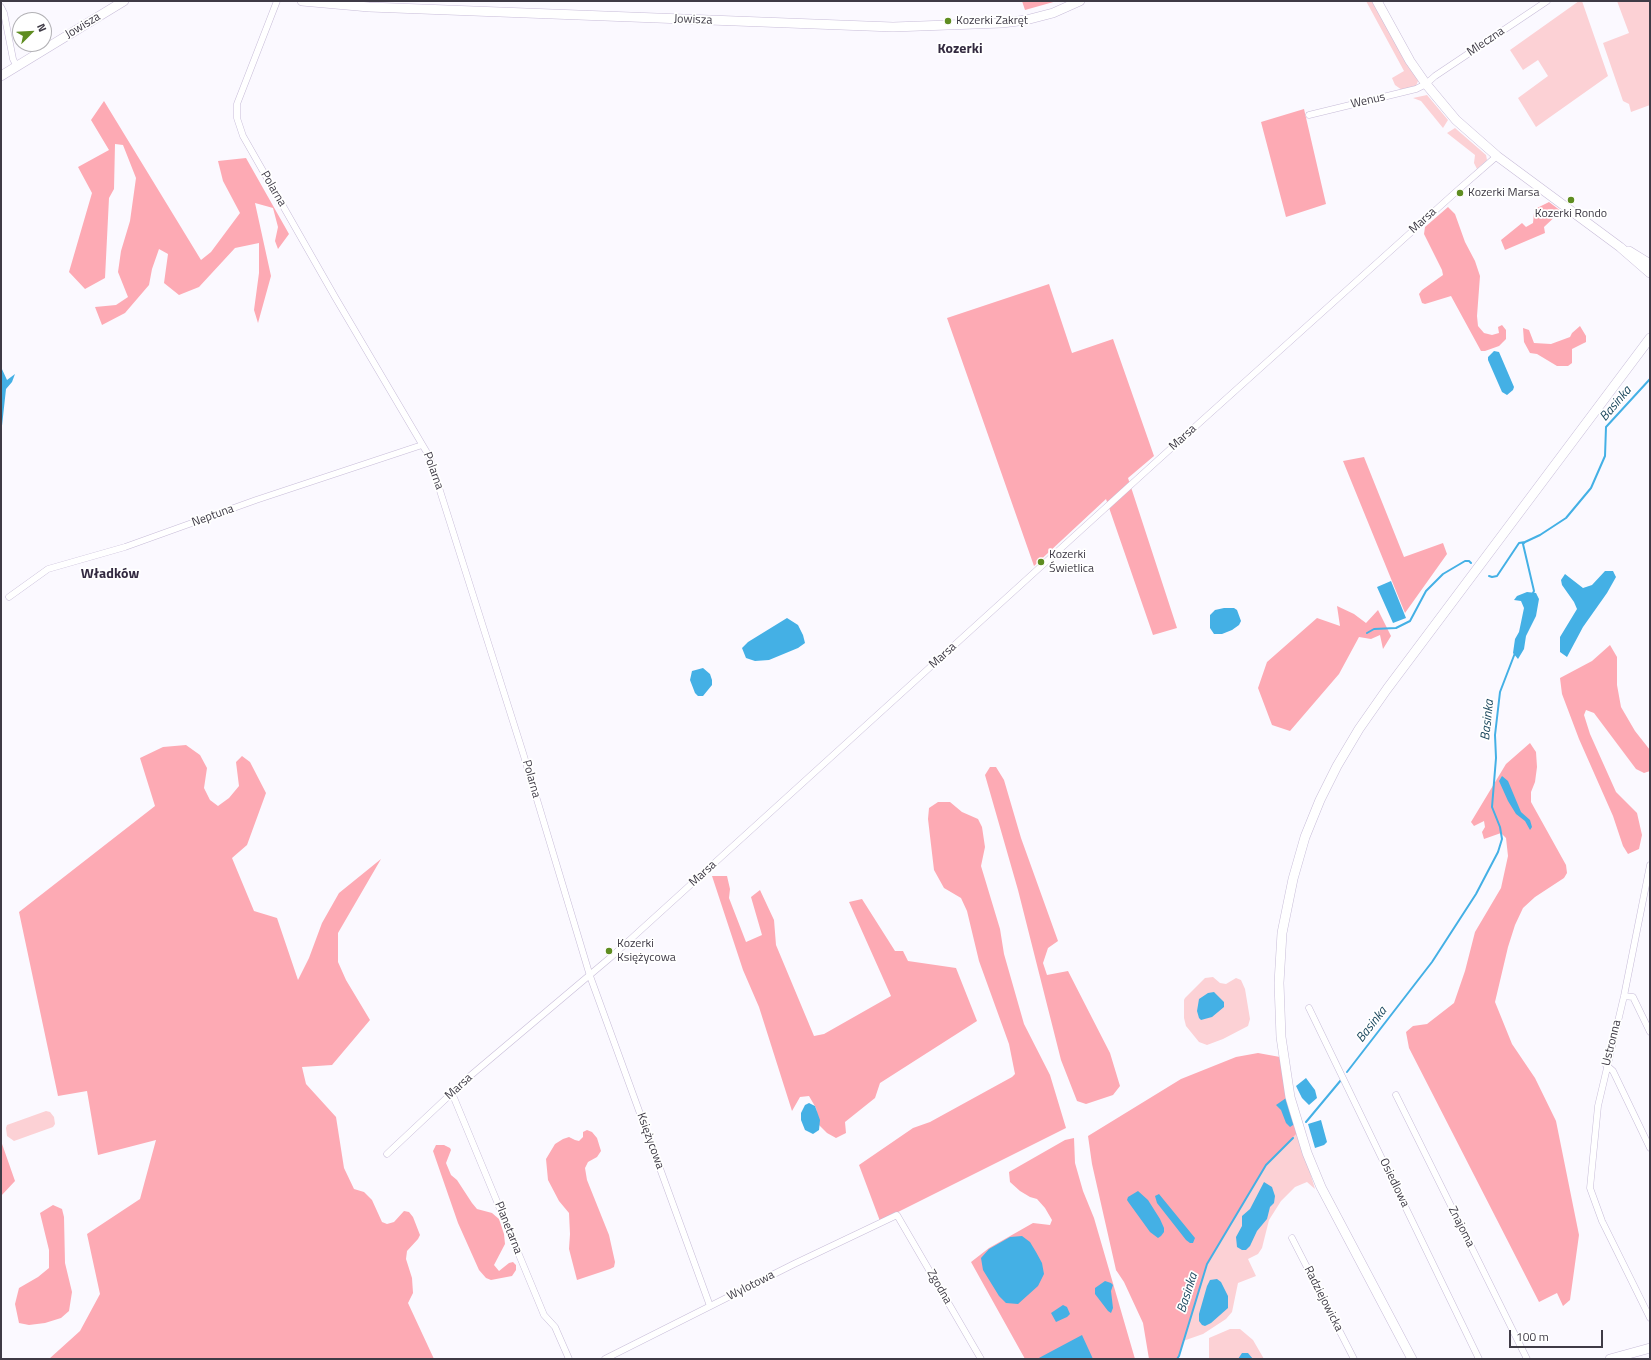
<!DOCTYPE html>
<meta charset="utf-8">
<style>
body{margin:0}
#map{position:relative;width:1651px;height:1360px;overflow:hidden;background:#fbf9ff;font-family:"Titillium Web",sans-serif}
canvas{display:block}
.frame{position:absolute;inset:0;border:2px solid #3f3b46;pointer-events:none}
.north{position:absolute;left:12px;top:12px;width:40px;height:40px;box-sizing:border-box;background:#fff;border:1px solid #b2b1b5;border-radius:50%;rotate:66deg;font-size:11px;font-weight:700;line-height:16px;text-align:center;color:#3f3b46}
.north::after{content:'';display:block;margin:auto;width:14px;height:18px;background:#5f8d21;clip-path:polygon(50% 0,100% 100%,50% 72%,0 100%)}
.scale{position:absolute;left:1509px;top:1330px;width:94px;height:18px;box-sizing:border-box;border:2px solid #3f3b46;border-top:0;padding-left:5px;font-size:12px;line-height:14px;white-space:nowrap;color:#3f3b46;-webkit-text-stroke:3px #fff;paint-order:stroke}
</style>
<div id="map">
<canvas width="1651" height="1360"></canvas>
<div class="frame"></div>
<div class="north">N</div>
<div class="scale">100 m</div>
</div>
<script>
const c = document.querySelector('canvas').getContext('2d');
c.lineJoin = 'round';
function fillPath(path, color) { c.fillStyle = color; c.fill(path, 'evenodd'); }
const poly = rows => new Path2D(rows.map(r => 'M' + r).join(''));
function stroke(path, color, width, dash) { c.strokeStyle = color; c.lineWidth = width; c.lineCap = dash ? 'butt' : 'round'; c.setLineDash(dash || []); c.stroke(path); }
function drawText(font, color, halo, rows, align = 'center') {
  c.font = font + ' "Titillium Web",sans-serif'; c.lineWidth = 3.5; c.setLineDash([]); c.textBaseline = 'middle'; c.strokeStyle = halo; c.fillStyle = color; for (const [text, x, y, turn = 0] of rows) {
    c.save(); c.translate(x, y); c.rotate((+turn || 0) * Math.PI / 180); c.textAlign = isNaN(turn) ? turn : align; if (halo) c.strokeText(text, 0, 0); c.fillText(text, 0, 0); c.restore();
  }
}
const green = poly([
 [1366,1,1373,1,1417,77,1418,81,1416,86,1402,90,1395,85,1392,78,1404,71],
 [1579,1,1582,1,1608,76,1536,127,1518,98,1548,76,1538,60,1523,70,1510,50],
 [1617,1,1650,1,1650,105,1631,112,1629,104,1623,101,1603,43,1629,33],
 [1427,95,1448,120,1443,128,1421,101,1413,98],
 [1455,128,1486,155,1487,160,1477,169,1474,163,1475,155,1447,133],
 [1213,977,1220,983,1226,984,1236,978,1241,980,1245,989,1250,1019,1248,1026,1223,1039,1207,1045,1199,1042,1186,1026,1184,1018,1184,1000,1185,998,1205,978],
 [1277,1062,1315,1189,1307,1182,1295,1187,1281,1201,1269,1220,1262,1248,1258,1254,1248,1259,1256,1276,1238,1283,1232,1312,1226,1319,1203,1334,1183,1341,1116,1270],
 [46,1111,50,1112,54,1117,55,1124,53,1127,14,1141,7,1136,6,1128,7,1125],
 [1230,1329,1240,1329,1253,1340,1264,1359,1209,1359,1209,1338]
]);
const forest = poly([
 [1022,1,1057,1,1025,10],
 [104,101,201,260,211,252,240,213,223,181,218,161,246,158,289,234,278,249,275,241,278,227,273,208,255,203,271,276,258,323,254,310,259,273,259,243,235,248,199,287,179,295,164,283,168,254,159,249,152,269,149,285,125,313,102,325,95,307,116,305,128,297,118,272,121,251,130,221,136,178,123,145,115,144,114,189,109,198,105,278,85,289,69,272,92,193,78,167,109,150,91,120],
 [1304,109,1326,204,1286,217,1261,122],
 [1549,202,1561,211,1544,227,1545,233,1505,250,1501,240,1522,223,1526,227,1533,223,1534,213,1537,208],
 [1448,207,1455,214,1465,242,1475,261,1480,276,1477,316,1478,326,1484,333,1492,335,1499,333,1498,327,1502,325,1506,330,1506,339,1499,346,1485,351,1481,351,1451,296,1425,304,1422,303,1419,294,1422,290,1443,275,1442,270,1424,234,1425,227],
 [1049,284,1072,353,1113,339,1154,456,1128,478,1177,628,1153,635,1106,499,1034,566,947,318],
 [1580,326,1586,336,1586,342,1572,349,1572,363,1568,366,1557,366,1537,354,1530,353,1524,342,1523,328,1529,330,1534,343,1551,344,1570,337,1572,333],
 [1364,457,1404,557,1443,543,1447,554,1405,613,1343,461],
 [1337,606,1354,614,1366,623,1378,610,1391,636,1383,649,1380,635,1371,639,1359,637,1339,674,1290,731,1272,725,1258,688,1267,662,1317,618,1340,626],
 [1610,645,1617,657,1617,685,1621,707,1635,731,1650,750,1650,771,1644,773,1636,769,1594,713,1586,710,1584,715,1590,734,1616,792,1637,813,1642,835,1639,849,1628,854,1623,846,1613,816,1579,739,1562,694,1560,678,1592,661],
 [1530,743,1536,752,1537,767,1535,782,1531,792,1531,802,1566,865,1567,873,1564,878,1535,897,1523,908,1515,925,1508,947,1495,1002,1512,1044,1535,1078,1556,1121,1579,1235,1570,1300,1563,1306,1557,1293,1539,1302,1409,1048,1406,1032,1413,1026,1427,1024,1454,1003,1465,971,1475,932,1501,888,1508,856,1506,838,1501,833,1484,839,1482,832,1485,827,1484,821,1474,826,1471,822,1506,764],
 [186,745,200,755,207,768,204,788,210,800,218,806,229,798,239,786,236,762,242,756,250,762,266,793,247,845,232,858,254,911,277,918,298,980,309,958,322,923,339,893,381,859,338,933,338,962,346,980,370,1020,332,1065,302,1067,306,1084,336,1117,344,1168,354,1189,364,1192,372,1200,382,1222,387,1224,394,1222,404,1211,409,1212,413,1217,420,1235,418,1239,407,1251,406,1259,412,1278,413,1293,408,1303,434,1359,49,1359,80,1331,100,1294,87,1234,140,1199,156,1140,98,1155,87,1091,58,1096,19,912,155,806,140,758,163,747],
 [990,767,996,767,1004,780,1021,838,1058,941,1048,948,1043,963,1047,975,1068,971,1110,1053,1120,1086,1113,1095,1086,1104,1077,1101,1061,1060,1018,890,985,775],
 [938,802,950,802,962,812,978,819,982,827,985,847,981,866,1000,929,1004,954,1024,1024,1050,1075,1066,1128,880,1221,859,1165,913,1128,930,1122,1012,1077,1015,1074,1009,1044,979,961,967,911,961,898,944,888,934,870,928,819,929,808],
 [712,876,727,876,730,889,729,898,746,942,762,935,751,897,760,890,774,920,776,945,814,1036,824,1034,891,996,849,902,862,899,895,951,903,951,908,961,956,968,977,1021,880,1083,875,1098,845,1122,846,1133,836,1138,827,1133,819,1125,816,1108,809,1096,800,1097,792,1111,759,1007,743,970],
 [1258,1053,1280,1057,1298,1132,1266,1165,1207,1264,1179,1356,1177,1359,1149,1359,1143,1323,1124,1282,1116,1270,1092,1164,1088,1136,1181,1079,1236,1057],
 [587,1130,592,1132,597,1138,601,1151,597,1157,588,1162,585,1168,587,1180,609,1235,615,1262,614,1267,610,1269,577,1280,569,1249,570,1234,569,1213,559,1201,548,1180,546,1159,555,1144,563,1139,569,1137,575,1140,579,1141,583,1137,583,1132],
 [1074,1138,1075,1163,1083,1191,1094,1218,1135,1359,1025,1359,971,1262,989,1248,1033,1223,1050,1225,1052,1220,1045,1208,1037,1199,1030,1197,1020,1191,1010,1182,1009,1172,1065,1140],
 [1,1141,15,1181,1,1196],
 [436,1145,444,1145,450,1148,451,1150,446,1163,451,1175,457,1180,472,1203,477,1209,492,1213,499,1219,504,1234,505,1244,494,1265,499,1271,509,1263,513,1262,516,1265,516,1270,512,1276,491,1280,486,1278,479,1270,458,1223,433,1151],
 [53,1205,62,1209,64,1217,65,1263,72,1292,69,1311,61,1318,45,1323,29,1325,19,1323,15,1304,19,1288,38,1277,49,1268,49,1250,40,1213]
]);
const water = poly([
 [1494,351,1499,352,1514,387,1513,390,1507,395,1502,392,1488,360,1488,357],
 [1,367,7,380,15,374,12,382,6,389,1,435],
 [1605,571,1613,571,1616,577,1607,593,1583,627,1567,657,1560,652,1560,637,1577,609,1574,602,1562,585,1561,580,1565,574,1583,588,1592,585],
 [1391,581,1406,618,1393,623,1377,587],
 [1527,592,1536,593,1539,599,1536,616,1526,636,1524,649,1518,659,1513,653,1515,639,1519,632,1524,608,1521,601,1514,600,1517,596],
 [1224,608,1234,608,1237,610,1241,621,1239,625,1232,630,1222,634,1214,634,1210,628,1210,615,1215,610],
 [787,618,798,625,803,635,805,643,798,648,769,660,755,661,746,658,742,648,748,642],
 [703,668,710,674,712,680,712,685,703,696,698,696,695,693,690,680,692,671],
 [1502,776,1508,781,1521,812,1530,820,1532,827,1530,830,1525,821,1516,814,1508,801,1499,781],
 [1214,992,1224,1002,1224,1007,1212,1017,1201,1020,1199,1018,1197,1011,1199,999,1208,993],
 [1306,1078,1315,1090,1317,1098,1309,1105,1302,1098,1296,1086],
 [1289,1096,1296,1123,1290,1127,1286,1123,1281,1110,1276,1105],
 [809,1103,815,1106,820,1120,819,1130,813,1134,805,1130,801,1120,801,1113,805,1105],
 [1321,1120,1327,1142,1324,1145,1315,1148,1308,1124],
 [1264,1182,1272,1187,1275,1196,1274,1203,1270,1207,1267,1219,1257,1231,1250,1246,1246,1250,1242,1250,1237,1247,1236,1237,1242,1226,1242,1216,1250,1209],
 [1138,1191,1148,1200,1160,1219,1164,1228,1164,1232,1161,1236,1158,1238,1150,1232,1129,1203,1127,1200,1128,1197],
 [1159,1194,1195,1238,1193,1243,1190,1243,1186,1240,1157,1203,1155,1196],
 [1022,1236,1030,1242,1036,1252,1042,1263,1044,1274,1038,1286,1018,1304,1006,1303,999,1296,983,1270,981,1258,989,1249,1010,1237],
 [1217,1279,1221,1282,1228,1296,1228,1308,1211,1323,1205,1326,1202,1325,1199,1321,1199,1314,1207,1286,1210,1280],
 [1105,1281,1111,1283,1113,1285,1111,1291,1113,1308,1111,1313,1108,1311,1095,1294,1095,1288],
 [1063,1305,1067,1307,1070,1314,1067,1317,1056,1322,1051,1313],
 [1082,1335,1093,1359,1037,1359],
 [1242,1353,1248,1353,1253,1359,1238,1359]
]);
const stream = poly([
 [1489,576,1492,577,1497,576,1519,543,1525,542],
 [1532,595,1534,591,1523,544,1525,542,1540,535,1566,518,1591,488,1605,456,1606,427,1650,379],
 [1367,633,1374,629,1396,628,1410,621,1426,591,1443,574,1465,561,1469,561,1471,563],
 [1347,1072,1432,962,1476,894,1498,852,1502,839,1500,827,1492,807,1496,758,1495,735,1500,692,1515,653],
 [1306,1122,1341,1080],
 [1177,1359,1179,1356,1207,1264,1266,1165,1293,1138]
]);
const street = poly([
 [277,1,237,104,237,118,243,136,335,297,429,456,523,753,590,976,710,1306],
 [1,7,4,13,13,59,17,67],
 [1309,115,1416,89,1426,84,1435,76,1547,1],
 [9,597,48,569,125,547,256,500,422,445],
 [1650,865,1624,996,1598,1106,1590,1188,1602,1221,1650,1318],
 [1624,996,1633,997,1650,1032],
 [1309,1008,1479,1359],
 [1606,1065,1613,1071,1650,1148],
 [452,1093,544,1315,555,1327,569,1359],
 [1396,1095,1527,1359],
 [387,1154,470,1076,611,957,1157,461,1458,190,1497,156],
 [1292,1238,1354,1359],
 [605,1359,794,1264,897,1215,981,1359]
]);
const secondary = poly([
 [302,1,369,7,893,27,1002,23,1026,20,1053,13,1080,1],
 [1377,1,1410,61,1426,84,1456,120,1497,156,1620,247,1650,273],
 [1,76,124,1],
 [1629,251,1650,264],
 [1412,1359,1321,1187,1307,1153,1290,1097,1281,1037,1279,983,1282,933,1293,879,1305,837,1320,800,1337,766,1359,729,1387,689,1650,338],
 [1610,1359,1650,1348]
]);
const markers = [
 [948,21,4,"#5f8d21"],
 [1460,193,4,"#5f8d21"],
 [1571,200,4,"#5f8d21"],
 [1041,562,4,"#5f8d21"],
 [609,951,4,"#5f8d21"]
];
const streetNames = [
 ["Jowisza",693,20,2],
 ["Jowisza",83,26,-31],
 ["Mleczna",1486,42,-34],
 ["Wenus",1368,101,-13],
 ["Polarna",273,189,60],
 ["Marsa",1423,221,-42],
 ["Marsa",1183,438,-42],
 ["Polarna",433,471,70],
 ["Neptuna",213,516,-20],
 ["Marsa",943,656,-42],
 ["Polarna",531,779,74],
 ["Marsa",703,874,-42],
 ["Ustronna",1612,1043,-76],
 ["Marsa",459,1087,-43],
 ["Księżycowa",650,1141,70],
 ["Osiedlowa",1394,1183,64],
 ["Znajoma",1461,1227,63],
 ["Planetarna",508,1228,68],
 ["Wylotowa",751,1286,-27],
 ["Zgodna",939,1287,60],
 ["Radziejowicka",1323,1299,63]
];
const poiNames = [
 ["Kozerki Zakręt",956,21],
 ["Kozerki Marsa",1468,193],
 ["Kozerki Rondo",1571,214,"center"],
 ["Kozerki",1049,555],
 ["Świetlica",1049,569],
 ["Kozerki",617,944],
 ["Księżycowa",617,958]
];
const waterNames = [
 ["Basinka",1616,404,-50],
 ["Basinka",1488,720,-84],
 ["Basinka",1372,1025,-52],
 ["Basinka",1188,1293,-72]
];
const quarterNames = [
 ["Kozerki",960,50],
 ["Władków",110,575]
];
fillPath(green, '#fcd1d5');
fillPath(forest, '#fdaab4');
fillPath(water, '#44b0e5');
stroke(stream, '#44b0e5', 2);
stroke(street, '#c7bcd8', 7);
stroke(secondary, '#c7bcd8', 10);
stroke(street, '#fff', 6);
stroke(secondary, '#fff', 9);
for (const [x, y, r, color] of markers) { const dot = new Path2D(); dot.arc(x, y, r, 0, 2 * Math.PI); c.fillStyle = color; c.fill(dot); stroke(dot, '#fff', 1.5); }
drawText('12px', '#3f3b46', '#fff', streetNames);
drawText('12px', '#3f3b46', '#fff', poiNames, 'left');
drawText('italic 13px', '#1c485e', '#fff', waterNames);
drawText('bold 14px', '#332a40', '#fff', quarterNames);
</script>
